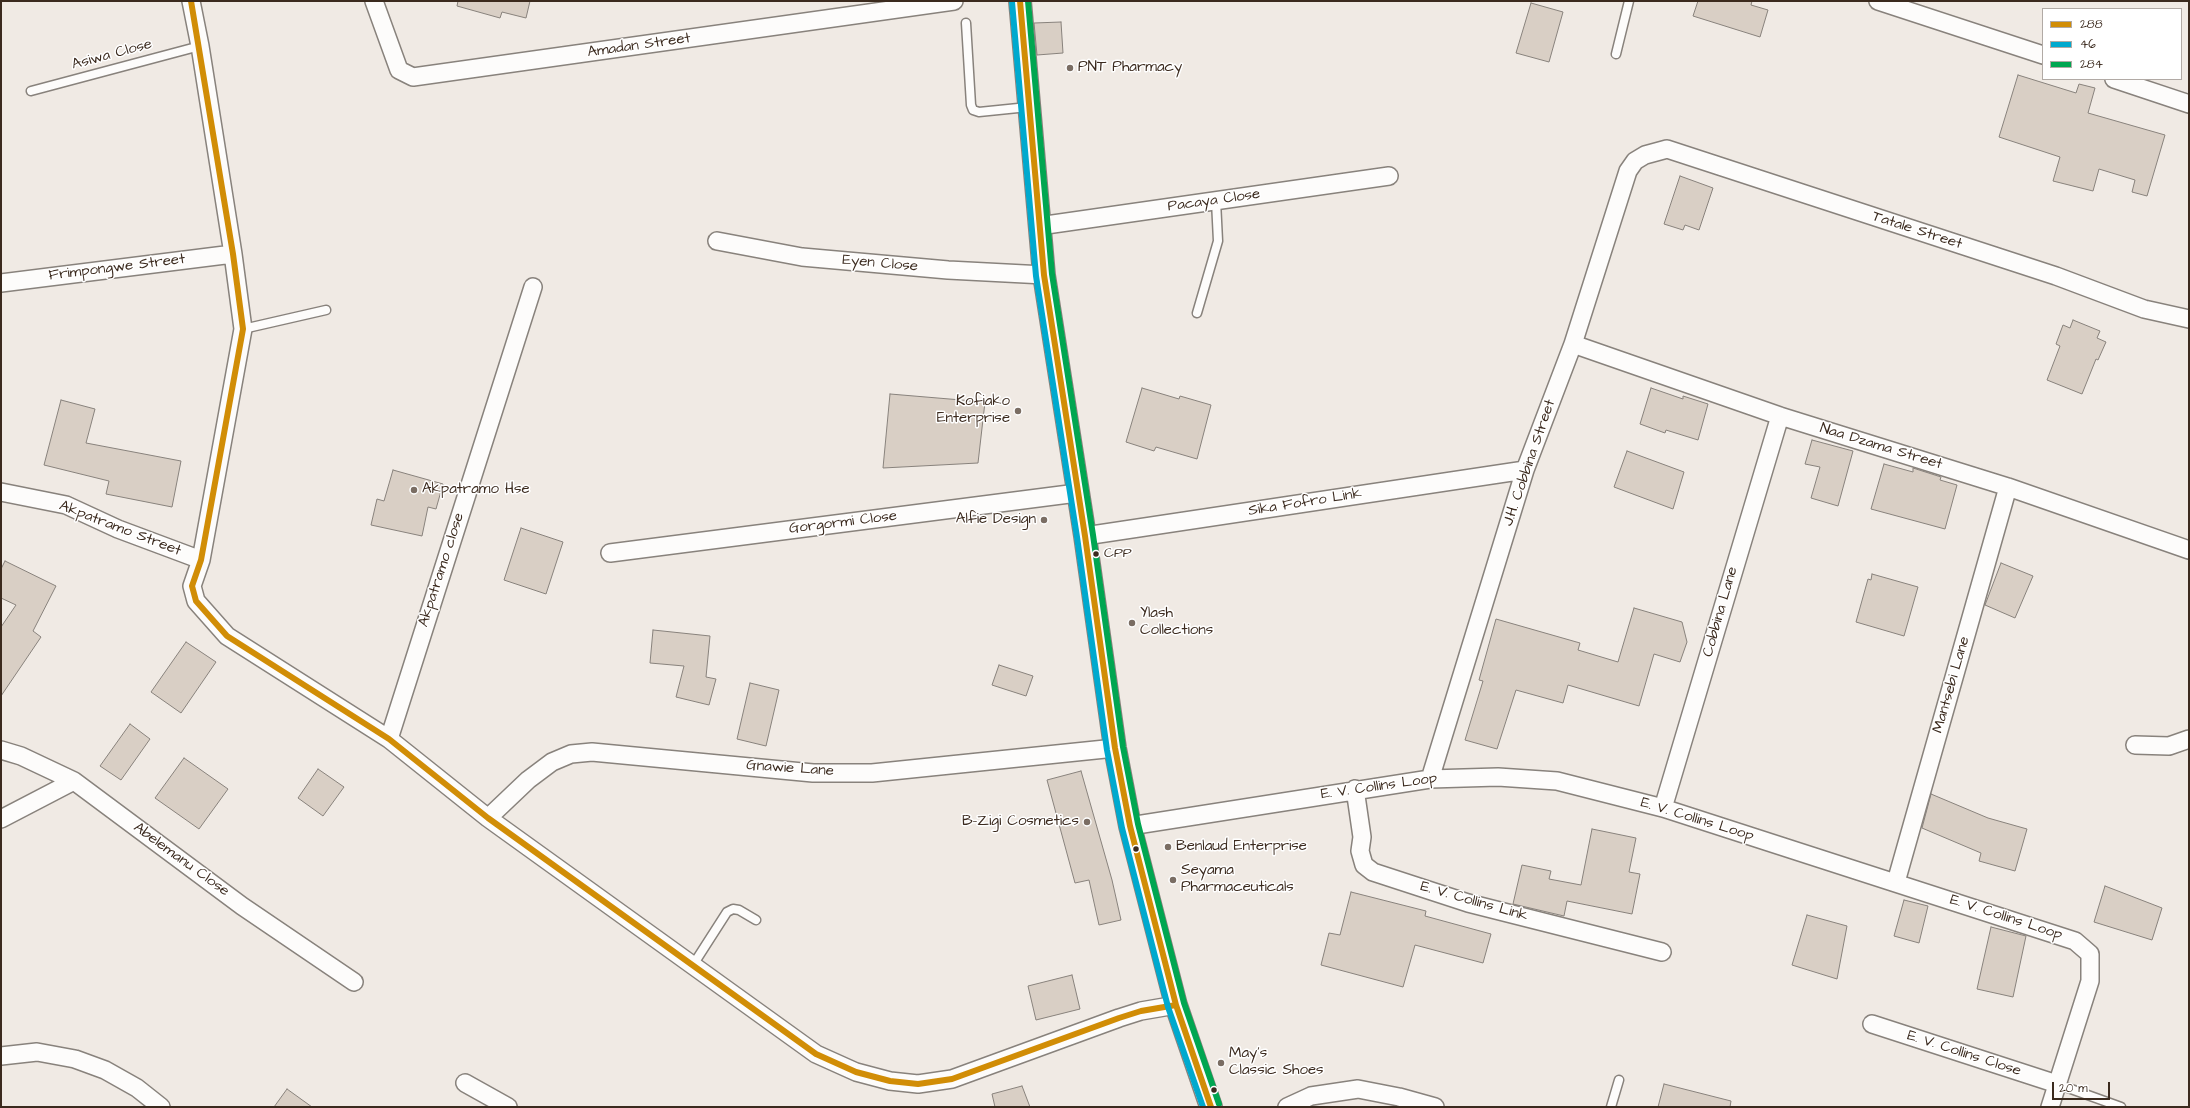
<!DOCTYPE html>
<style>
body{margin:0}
#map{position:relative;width:2190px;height:1108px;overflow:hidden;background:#f0eae4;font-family:"Architects Daughter",sans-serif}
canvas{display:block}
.frame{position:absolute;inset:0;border:2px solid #3b2a1e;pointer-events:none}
.legend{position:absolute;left:2042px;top:8px;width:140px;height:72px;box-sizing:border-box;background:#fff;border:1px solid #b1aaa5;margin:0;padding:5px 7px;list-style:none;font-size:12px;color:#3b2a1e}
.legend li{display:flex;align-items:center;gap:8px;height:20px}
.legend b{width:20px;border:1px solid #b1aaa5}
.scale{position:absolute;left:2052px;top:1082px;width:58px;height:18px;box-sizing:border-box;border:2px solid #3b2a1e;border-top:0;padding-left:5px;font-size:12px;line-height:14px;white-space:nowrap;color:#3b2a1e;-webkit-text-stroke:3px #fff;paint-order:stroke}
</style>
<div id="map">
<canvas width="2190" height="1108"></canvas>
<div class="frame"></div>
<ul class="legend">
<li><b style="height:5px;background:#d18d06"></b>288</li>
<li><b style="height:5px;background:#00a9ce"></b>46</li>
<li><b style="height:5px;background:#00a651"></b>284</li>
</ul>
<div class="scale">20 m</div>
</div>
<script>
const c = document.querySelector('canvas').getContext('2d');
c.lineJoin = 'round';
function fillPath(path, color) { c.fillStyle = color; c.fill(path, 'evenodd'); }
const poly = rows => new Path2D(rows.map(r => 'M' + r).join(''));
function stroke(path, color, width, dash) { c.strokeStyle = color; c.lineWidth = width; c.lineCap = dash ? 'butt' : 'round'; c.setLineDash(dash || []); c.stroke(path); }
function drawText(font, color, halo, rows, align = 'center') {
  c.font = font + ' "Architects Daughter",sans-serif'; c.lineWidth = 3; c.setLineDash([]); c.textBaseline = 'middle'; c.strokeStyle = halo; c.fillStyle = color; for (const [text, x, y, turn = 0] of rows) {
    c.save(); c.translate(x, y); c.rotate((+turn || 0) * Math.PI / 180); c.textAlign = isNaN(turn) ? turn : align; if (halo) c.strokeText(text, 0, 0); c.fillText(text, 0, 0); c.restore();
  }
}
const building = poly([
 [458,1,530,1,526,18,502,12,500,18,457,6,458,1],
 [1698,1,1752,1,1751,5,1768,10,1760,37,1693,16,1698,1],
 [1531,3,1563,12,1549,62,1516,53,1531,3],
 [1061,22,1063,53,1037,55,1034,23,1061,22],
 [2018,75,2076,93,2079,84,2095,88,2088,113,2165,135,2147,196,2132,192,2135,180,2099,169,2093,191,2053,181,2060,157,1999,137,2018,75],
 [1680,176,1713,188,1699,230,1685,225,1683,230,1664,224,1680,176],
 [2073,320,2100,331,2097,338,2106,342,2098,360,2096,359,2082,394,2047,380,2060,346,2056,344,2063,325,2070,328,2073,320],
 [1142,388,1179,399,1180,396,1211,405,1197,459,1156,447,1154,451,1126,442,1142,388],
 [1651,388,1683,399,1683,396,1708,404,1698,440,1666,430,1665,433,1640,424,1651,388],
 [890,394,985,402,978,463,883,468,890,394],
 [61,400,95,409,86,443,181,461,172,507,106,494,109,481,44,465,61,400],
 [1812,440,1853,451,1838,506,1811,498,1820,467,1805,464,1812,440],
 [1627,451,1684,472,1673,509,1614,487,1627,451],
 [1884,464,1913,472,1913,468,1941,477,1940,480,1957,485,1945,529,1871,509,1884,464],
 [393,470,443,484,436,509,428,507,422,536,371,525,377,499,384,501,393,470],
 [521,528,563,542,546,594,504,580,521,528],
 [5,561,56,586,33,631,41,637,1,696,1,627,16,605,1,598,1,569,5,561],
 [2001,563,2033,576,2015,618,1985,605,2001,563],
 [1872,574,1918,587,1904,636,1856,622,1868,579,1871,580,1872,574],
 [1634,608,1682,622,1687,642,1680,662,1654,654,1639,706,1568,685,1563,703,1516,690,1497,749,1465,740,1483,681,1479,680,1496,619,1580,643,1578,650,1618,662,1634,608],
 [653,630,710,636,706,677,716,679,709,705,676,697,684,666,650,663,653,630],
 [186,642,216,662,181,713,151,692,186,642],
 [999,665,1033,676,1026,696,992,685,999,665],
 [750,683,779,690,766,746,737,739,750,683],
 [130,724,150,739,121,780,100,766,130,724],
 [184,758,228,789,199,829,155,798,184,758],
 [318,769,344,787,323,816,298,798,318,769],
 [1081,771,1112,880,1121,920,1099,925,1089,880,1075,883,1047,780,1081,771],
 [1931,794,1988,818,2027,829,2015,871,1979,861,1981,853,1922,828,1931,794],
 [1592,829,1636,838,1629,872,1640,874,1632,914,1567,901,1564,916,1513,904,1522,865,1551,871,1549,879,1581,885,1592,829],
 [2105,886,2162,908,2152,940,2094,922,2105,886],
 [1351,892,1426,911,1425,916,1491,934,1483,963,1415,945,1403,987,1321,965,1329,933,1340,935,1351,892],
 [1904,900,1928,906,1919,943,1894,936,1904,900],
 [1807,915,1847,926,1837,979,1792,965,1807,915],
 [1991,927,2026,936,2013,997,1977,989,1991,927],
 [1072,975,1080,1009,1036,1020,1028,986,1072,975],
 [1664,1084,1731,1101,1730,1107,1658,1107,1664,1084],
 [1022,1086,1030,1107,995,1107,992,1094,1022,1086],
 [287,1089,312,1107,274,1107,287,1089]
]);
const service = poly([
 [966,23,971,105,973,110,979,112,1028,107],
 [1616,54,1629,1],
 [31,91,200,46],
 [1197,313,1218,241,1216,201],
 [243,329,326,310],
 [693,965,727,912,733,909,739,910,756,920],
 [2057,1084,2121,1107],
 [1611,1107,1619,1080]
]);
const minor = poly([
 [191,1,200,46,233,254,243,329,201,560,192,586,196,601,227,636,389,739,488,818,816,1054,856,1072,890,1081,918,1084,952,1079,1119,1018,1141,1011,1176,1005],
 [374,1,399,70,413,77,954,1],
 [1878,1,2043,55],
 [2114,79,2189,104],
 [1039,226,1389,176],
 [717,241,802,257,948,270,1044,275],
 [1,283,233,254],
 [1573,344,1780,416,2008,487,2189,550],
 [1,492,66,505,118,529,201,560],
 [1085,536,1525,470],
 [610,553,1077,493],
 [389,739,533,287],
 [2135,745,2169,746,2189,739],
 [1,750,21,756,74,781,242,906,354,982],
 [1430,779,1525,470,1573,344,1628,171,1635,161,1645,155,1667,149,2056,276,2144,309,2189,319],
 [1355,789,1362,837,1360,851,1364,865,1373,872,1468,903,1662,952],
 [1663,808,1780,416],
 [488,818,528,780,552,762,571,754,592,752,613,754,813,773,872,773,1115,748],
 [1,819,74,781],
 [1130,826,1430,779,1498,777,1557,781,1663,808,2075,941,2090,954,2090,981,2050,1107],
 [1896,882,2008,487],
 [1872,1024,2057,1084],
 [1,1056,37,1052,75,1059,105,1070,137,1088,161,1107],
 [465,1083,508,1107],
 [1287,1107,1311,1096,1358,1089,1399,1097,1435,1107]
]);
const tertiary = poly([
 [1020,1,1044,275,1085,536,1115,748,1130,826,1176,1005,1211,1107]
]);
const bus1 = poly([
 [191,1,233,254,243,329,201,560,192,586,196,601,227,636,389,739,488,818,816,1054,856,1072,890,1081,918,1084,952,1079,1119,1018,1141,1011,1176,1005],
 [1020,1,1044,275,1085,536,1115,748,1130,826,1176,1005,1211,1107]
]);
const bus2 = poly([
 [1012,2,1036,276,1077,537,1107,750,1122,828,1168,1007,1203,1107]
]);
const bus3 = poly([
 [1028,1,1052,274,1093,535,1123,747,1138,824,1184,1003,1219,1104]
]);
const markers = [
 [1070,68,4,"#7a6d63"],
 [1018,411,4,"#7a6d63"],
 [414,490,4,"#7a6d63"],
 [1044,520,4,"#7a6d63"],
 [1096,554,3.5,"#3b2a1e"],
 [1132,623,4,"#7a6d63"],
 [1087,822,4,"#7a6d63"],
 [1168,847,4,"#7a6d63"],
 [1136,849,3.5,"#3b2a1e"],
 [1173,880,4,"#7a6d63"],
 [1221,1063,4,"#7a6d63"],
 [1214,1090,3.5,"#3b2a1e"]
];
const busNames = [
 ["CPP",1104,554]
];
const streetNames = [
 ["Amadan Street",639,46,-8],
 ["Asiwa Close",112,55,-15],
 ["Pacaya Close",1214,201,-8],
 ["Tatale Street",1917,231,18],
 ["Eyen Close",880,264,5],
 ["Frimpongwe Street",117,268,-7],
 ["Naa Dzama Street",1881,447,17],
 ["J.H. Cobbina Street",1530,463,-71],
 ["Sika Fofro Link",1305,503,-9],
 ["Gorgormi Close",843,523,-7],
 ["Akpatramo Street",120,529,21],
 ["Akpatramo close",442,570,-72],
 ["Cobbina Lane",1721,612,-74],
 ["Mantsebi Lane",1952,685,-74],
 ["Gnawie Lane",790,769,4],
 ["E. V. Collins Loop",1379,787,-8],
 ["E. V. Collins Loop",1697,820,17],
 ["Abelemanu Close",181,860,36],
 ["E. V. Collins Link",1474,902,16],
 ["E. V. Collins Loop",2006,918,18],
 ["E. V. Collins Close",1964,1054,18]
];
const poiNames = [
 ["PNT Pharmacy",1078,68],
 ["Kofiako",1010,402,"right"],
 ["Enterprise",1010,419,"right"],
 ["Akpatramo Hse",422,490],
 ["Alfie Design",1036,520,"right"],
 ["Ylash",1140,614],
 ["Collections",1140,631],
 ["B-Zigi Cosmetics",1079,822,"right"],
 ["Benlaud Enterprise",1176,847],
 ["Seyama",1181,871],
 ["Pharmaceuticals",1181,888],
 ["May's",1229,1054],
 ["Classic Shoes",1229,1071]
];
fillPath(building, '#d9cfc5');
stroke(building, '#88827c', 1);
stroke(service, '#88827c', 11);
stroke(minor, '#88827c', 20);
stroke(tertiary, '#88827c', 24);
stroke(service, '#fdfcfb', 8);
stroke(minor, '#fdfcfb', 17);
stroke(tertiary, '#fdfcfb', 21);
stroke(bus1, '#d18d06', 6);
stroke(bus2, '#00a9ce', 6);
stroke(bus3, '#00a651', 6);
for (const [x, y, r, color] of markers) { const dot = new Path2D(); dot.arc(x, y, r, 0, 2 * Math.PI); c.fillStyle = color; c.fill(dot); stroke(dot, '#fff', 1.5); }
drawText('14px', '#3b2a1e', '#fff', busNames, 'left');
drawText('15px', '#3b2a1e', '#fff', streetNames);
drawText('15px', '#3b2a1e', '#fff', poiNames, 'left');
</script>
